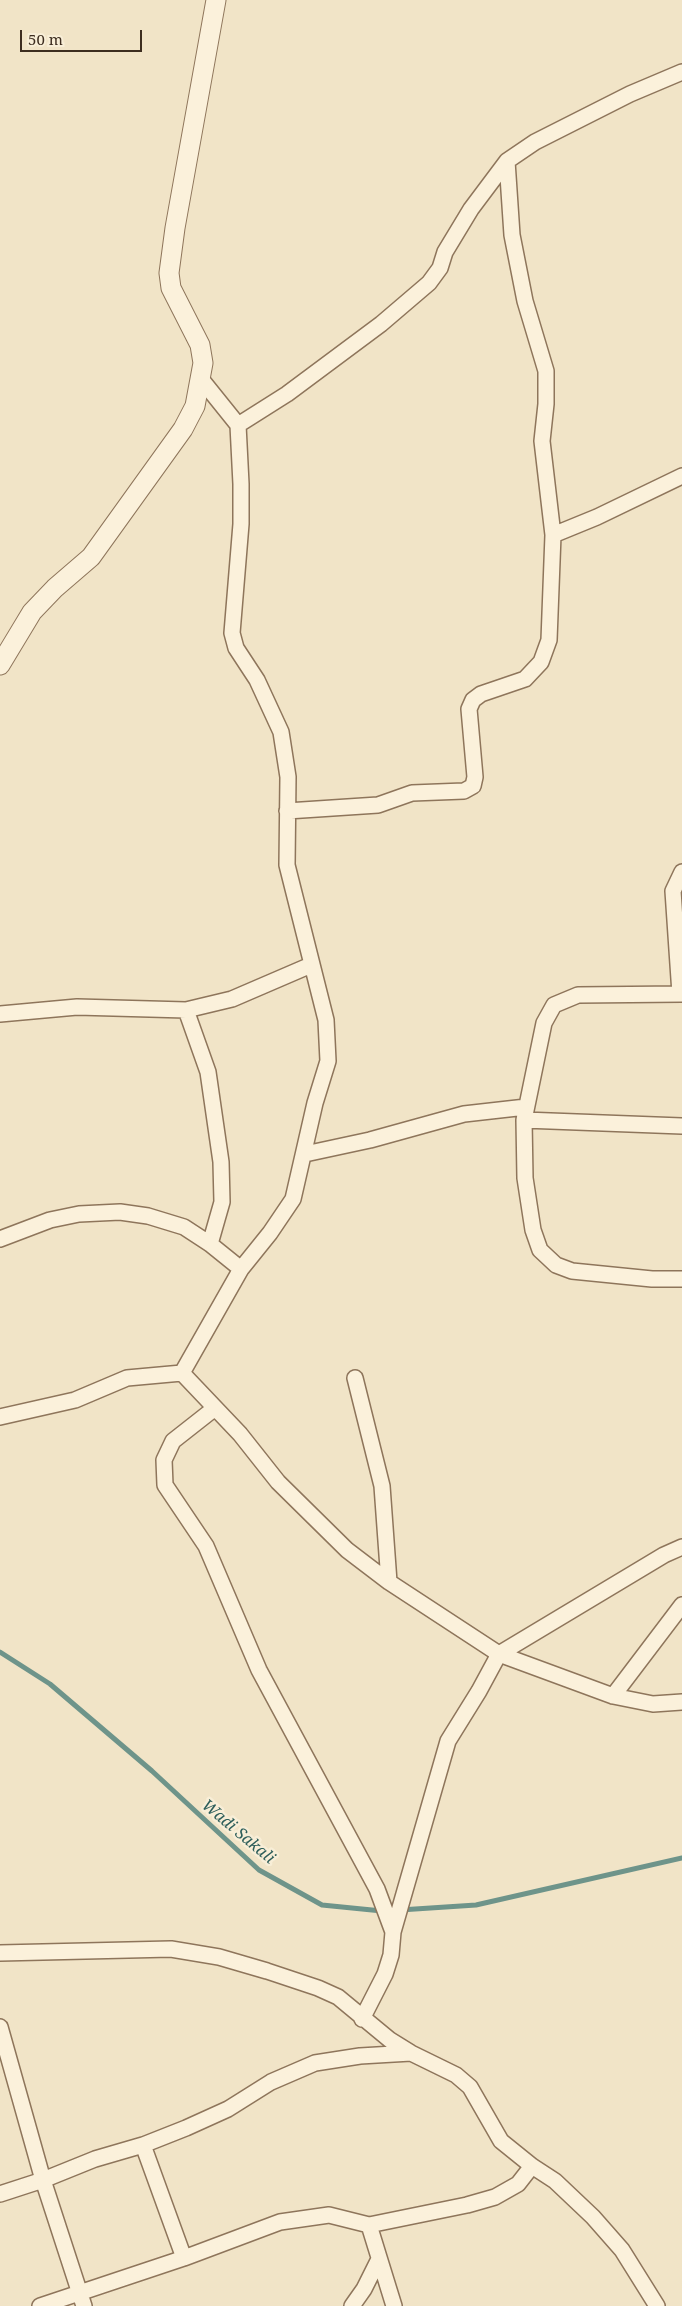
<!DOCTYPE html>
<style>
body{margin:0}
#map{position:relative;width:682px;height:2306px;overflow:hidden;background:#f1e4c7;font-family:"Noto Serif",serif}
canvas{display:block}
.scale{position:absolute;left:20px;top:30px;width:122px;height:22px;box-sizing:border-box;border:2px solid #3d2d1f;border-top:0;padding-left:6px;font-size:15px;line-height:18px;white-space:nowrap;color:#3d2d1f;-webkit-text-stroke:4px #f8eed7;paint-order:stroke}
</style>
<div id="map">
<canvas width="682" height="2306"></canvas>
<div class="scale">50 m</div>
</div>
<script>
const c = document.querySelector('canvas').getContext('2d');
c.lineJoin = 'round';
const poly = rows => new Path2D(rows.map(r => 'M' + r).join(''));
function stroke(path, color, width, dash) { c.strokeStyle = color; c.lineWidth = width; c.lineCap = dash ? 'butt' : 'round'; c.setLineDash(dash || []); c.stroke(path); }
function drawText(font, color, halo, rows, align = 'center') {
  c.font = font + ' "Noto Serif",serif'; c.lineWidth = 5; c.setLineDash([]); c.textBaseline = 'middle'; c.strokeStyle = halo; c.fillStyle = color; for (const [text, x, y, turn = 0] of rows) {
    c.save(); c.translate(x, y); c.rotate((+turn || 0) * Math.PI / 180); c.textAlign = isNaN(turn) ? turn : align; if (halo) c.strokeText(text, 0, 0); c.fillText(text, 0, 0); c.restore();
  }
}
const stream = poly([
 [0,1652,50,1684,152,1771,259,1870,322,1905,382,1911],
 [400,1910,476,1905,682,1858]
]);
const minor = poly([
 [201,379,238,425,287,394,381,324,429,283,440,268,445,252,471,209,507,161,535,142,630,94,682,72],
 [553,535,597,517,682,476],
 [287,811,378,805,412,793,464,791,473,786,475,777,469,709,473,700,481,694,525,679,541,662,549,640,553,535,542,441,546,404,546,371,525,301,512,235,507,161],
 [680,994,673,891,682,872],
 [682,994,578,995,554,1005,544,1023,524,1120,525,1178,533,1230,540,1250,556,1265,572,1271,652,1279,682,1279],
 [186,1010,208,1072,221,1162,222,1202,210,1244],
 [0,1014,77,1007,186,1010,232,999,311,965],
 [524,1120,682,1126],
 [305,1154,370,1140,464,1114,526,1107],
 [0,1239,50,1220,79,1214,120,1212,148,1216,184,1227,210,1244,241,1269],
 [182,1373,241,1269,270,1233,293,1199,315,1103,328,1061,326,1020,287,865,288,777,281,732,257,680,236,648,232,633,241,524,241,484,238,425],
 [182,1373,240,1434,278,1482,347,1550,389,1582,499,1654,613,1696,653,1704,682,1702],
 [355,1378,382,1486,389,1582],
 [215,1408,173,1441,164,1460,165,1485,206,1546,259,1670,377,1889,393,1932,391,1955,385,1974,362,2019],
 [0,1417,75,1400,127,1378,182,1373],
 [613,1696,682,1605],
 [393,1932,448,1741,479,1691,499,1654,664,1555,682,1547],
 [0,1953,171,1949,219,1957,267,1971,318,1988,338,1997,390,2040,411,2053,456,2075,470,2087,501,2141,532,2166,555,2181,593,2217,622,2250,657,2306],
 [0,2027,43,2180,84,2306],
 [143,2145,184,2258],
 [0,2194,43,2180,95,2159,143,2145,186,2128,228,2109,271,2082,315,2063,360,2056,411,2053],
 [369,2225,394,2306],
 [40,2306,184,2258,280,2222,329,2215,369,2225,467,2205,495,2197,518,2184,532,2166],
 [352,2306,364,2289,379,2259]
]);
const tertiary = poly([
 [0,665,32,612,55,588,91,557,183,429,195,406,203,363,200,345,171,288,169,273,175,228,216,0]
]);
const waterNames = [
 ["Wadi Sakali",238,1832,40]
];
stroke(stream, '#6e948a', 5);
stroke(minor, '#8e755b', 18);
stroke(tertiary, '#8e755b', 21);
stroke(minor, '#fbf1db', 15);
stroke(tertiary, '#fbf1db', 19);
drawText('italic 16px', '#2e5e5a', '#f8eed7', waterNames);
</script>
